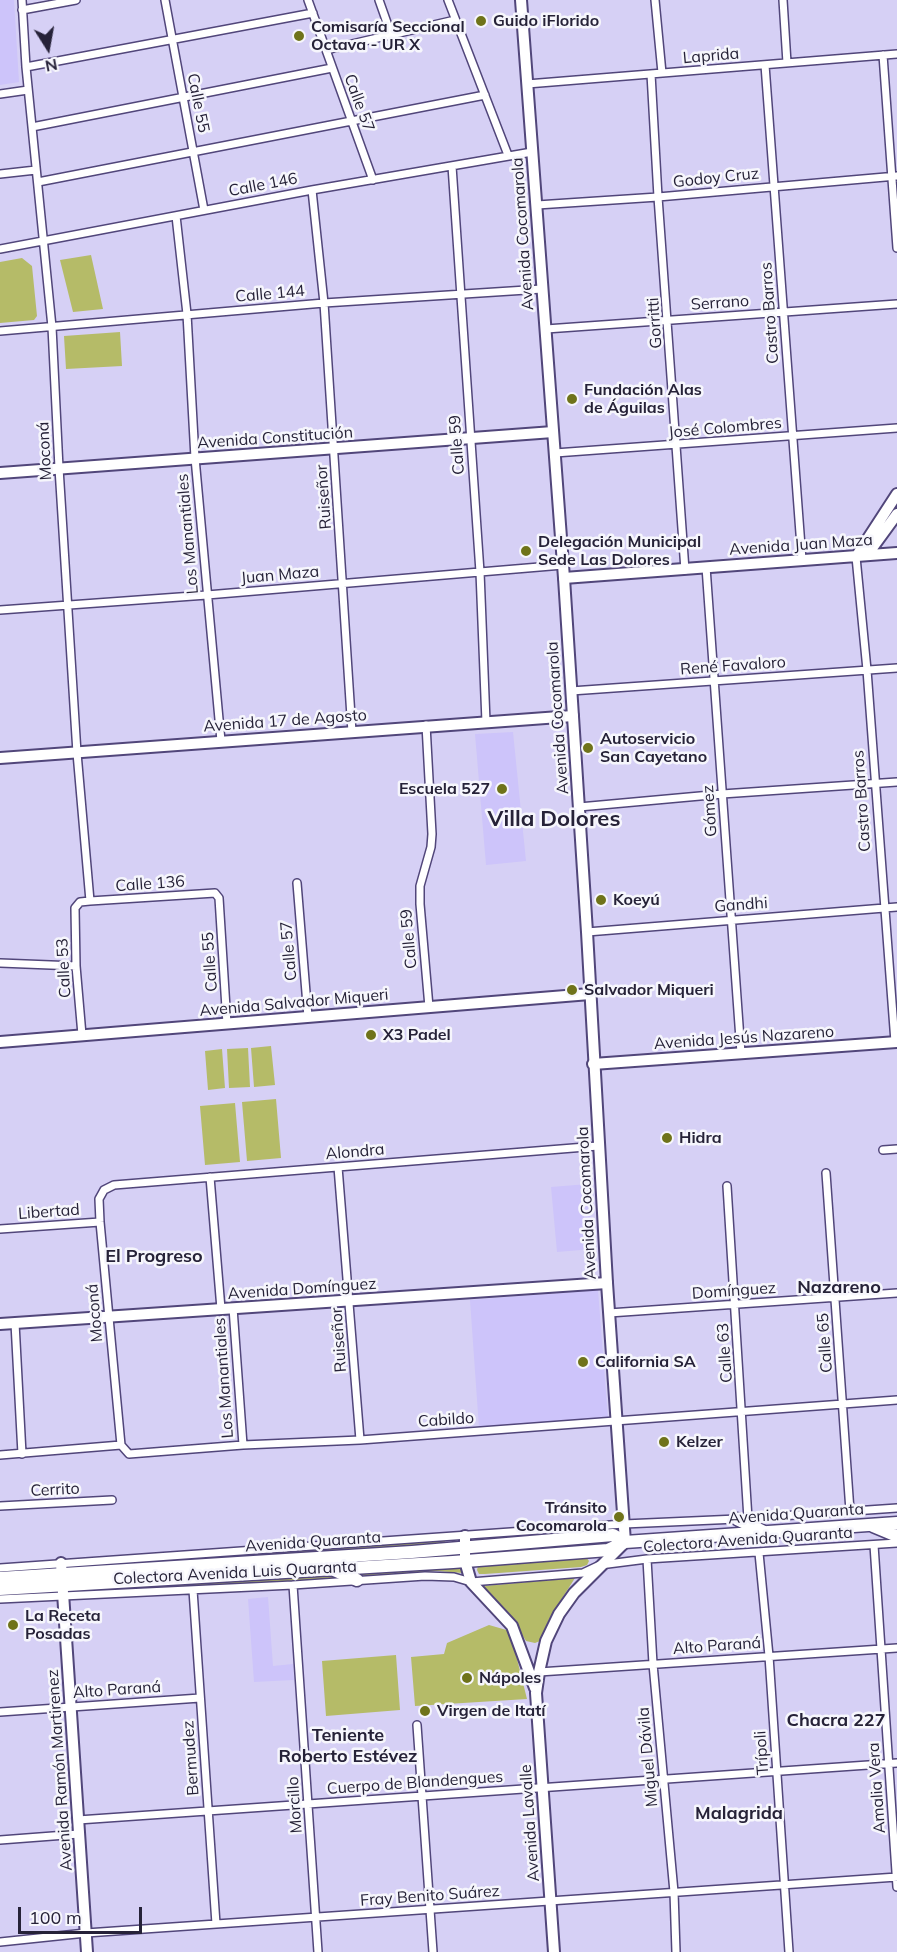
<!DOCTYPE html>
<meta charset="utf-8">
<style>
body{margin:0}
#map{position:relative;width:897px;height:1952px;overflow:hidden;background:#d6d0f5;font-family:Mulish,sans-serif}
canvas{display:block}
.north{position:absolute;left:18px;top:18px;width:60px;height:60px;-webkit-text-stroke:4px #f6f6fc;paint-order:stroke;rotate:169deg;font-size:16px;font-weight:700;line-height:24px;text-align:center;color:#262238}
.north::after{content:'';display:block;margin:auto;width:21px;height:27px;background:#262238;clip-path:polygon(50% 0,100% 100%,50% 72%,0 100%)}
.scale{position:absolute;left:18px;top:1907px;width:124px;height:27px;box-sizing:border-box;border:3px solid #262238;border-top:0;padding-left:8px;font-size:18px;line-height:21px;white-space:nowrap;color:#262238;-webkit-text-stroke:4px #f6f6fc;paint-order:stroke}
</style>
<div id="map">
<canvas width="897" height="1952"></canvas>
<div class="north">N</div>
<div class="scale">100 m</div>
</div>
<script>
const c = document.querySelector('canvas').getContext('2d');
c.lineJoin = 'round';
function fillPath(path, color) { c.fillStyle = color; c.fill(path, 'evenodd'); }
const poly = rows => new Path2D(rows.map(r => 'M' + r).join(''));
function stroke(path, color, width, dash) { c.strokeStyle = color; c.lineWidth = width; c.lineCap = dash ? 'butt' : 'round'; c.setLineDash(dash || []); c.stroke(path); }
function drawText(font, color, halo, rows, align = 'center') {
  c.font = font + ' Mulish,sans-serif'; c.lineWidth = 5; c.setLineDash([]); c.textBaseline = 'middle'; c.strokeStyle = halo; c.fillStyle = color; for (const [text, x, y, turn = 0] of rows) {
    c.save(); c.translate(x, y); c.rotate((+turn || 0) * Math.PI / 180); c.textAlign = isNaN(turn) ? turn : align; if (halo) c.strokeText(text, 0, 0); c.fillText(text, 0, 0); c.restore();
  }
}
const built = poly([
 [0,0,14,0,19,82,0,85],
 [513,732,526,861,486,865,475,734],
 [588,1184,593,1249,557,1252,551,1187],
 [598,1290,608,1418,479,1428,470,1300],
 [268,1597,273,1666,293,1664,294,1680,254,1682,248,1599]
]);
const green = poly([
 [91,255,103,309,73,312,60,260],
 [22,258,32,266,37,316,34,320,0,323,0,262],
 [120,332,122,366,66,369,64,336],
 [271,1046,275,1085,254,1087,251,1048],
 [248,1048,250,1087,229,1088,227,1049],
 [222,1049,225,1088,208,1090,205,1051],
 [276,1099,281,1158,247,1161,242,1102],
 [235,1103,240,1162,205,1165,200,1106],
 [445,1540,445,1545,77,1570,76,1565],
 [586,1557,589,1561,587,1565,581,1567,485,1574,479,1574,477,1570,478,1566],
 [461,1565,463,1573,437,1571,358,1576,353,1571],
 [334,1573,343,1578,81,1592,81,1586],
 [575,1578,549,1619,540,1641,535,1643,526,1641,509,1613,483,1586],
 [489,1625,510,1631,527,1699,415,1706,411,1657,444,1654,447,1643],
 [396,1655,400,1710,326,1716,322,1661]
]);
const minor = poly([
 [22,0,26,67,52,327,59,468,77,753,90,901],
 [165,0,204,210],
 [308,0,373,180],
 [379,0,391,34],
 [448,0,508,155],
 [655,0,662,73],
 [783,0,787,63],
 [22,10,76,0],
 [326,50,455,20],
 [883,55,897,248],
 [765,65,802,560],
 [26,67,313,13],
 [651,74,658,197,685,570],
 [527,84,897,54],
 [0,94,28,90],
 [32,127,332,68],
 [452,166,480,572,486,722],
 [0,174,36,170],
 [38,182,485,95],
 [312,190,324,303,352,732],
 [537,205,658,197,897,176],
 [176,216,187,314,195,458,221,741],
 [0,249,312,190,532,152],
 [546,329,897,304],
 [0,331,324,303,542,289],
 [555,453,897,428],
 [856,557,867,670,895,1042],
 [706,567,741,1053],
 [0,610,207,595,563,565],
 [571,691,897,668],
 [426,725,432,834,431,847,420,886,420,904,429,1007],
 [579,807,722,794,897,782],
 [297,883,308,1017],
 [587,932,897,907],
 [0,963,76,966],
 [82,1035,76,966,75,908,80,902,90,901,215,893,219,898,227,1024],
 [883,1150,897,1149],
 [338,1167,360,1440],
 [826,1173,850,1511],
 [210,1177,221,1309],
 [727,1186,748,1519],
 [0,1229,100,1222],
 [233,1308,243,1445],
 [609,1313,897,1293],
 [15,1323,22,1454],
 [121,1445,129,1454,243,1445,360,1440,897,1400],
 [121,1445,100,1222,99,1199,104,1190,114,1185,598,1146],
 [0,1455,121,1445],
 [0,1506,112,1500],
 [874,1545,897,1887],
 [759,1553,769,1656,789,1952],
 [647,1559,653,1664,674,1892,676,1952],
 [0,1568,624,1524,737,1519,897,1508],
 [293,1585,318,1952],
 [193,1590,216,1924],
 [0,1599,293,1585,425,1576,454,1577,471,1582,583,1573,600,1565,647,1559,897,1543],
 [539,1672,897,1648],
 [0,1712,200,1698],
 [417,1725,433,1952],
 [78,1820,897,1763],
 [0,1840,79,1834],
 [0,1942,86,1933,897,1877]
]);
const secondary = poly([
 [0,473,553,432],
 [867,555,897,514],
 [856,557,897,494],
 [564,578,897,553],
 [0,758,573,716],
 [0,1042,590,994],
 [593,1064,897,1042],
 [0,1324,607,1283]
]);
const primary = poly([
 [521,0,564,578,587,932,607,1283,625,1542,574,1593,559,1614,546,1641,539,1672,536,1693,554,1952],
 [465,1536,465,1561,471,1582,512,1626,535,1688],
 [61,1563,87,1952]
]);
const trunk = poly([
 [737,1519,764,1532],
 [873,1526,897,1536],
 [334,1570,357,1580],
 [0,1578,412,1552,613,1535,625,1542],
 [0,1589,453,1562,608,1550,625,1542,897,1523]
]);
const markers = [
 [481,21,6,"#6f731a"],
 [299,36,6,"#6f731a"],
 [572,399,6,"#6f731a"],
 [526,551,6,"#6f731a"],
 [588,748,6,"#6f731a"],
 [502,789,6,"#6f731a"],
 [601,900,6,"#6f731a"],
 [572,990,6,"#6f731a"],
 [371,1035,6,"#6f731a"],
 [667,1138,6,"#6f731a"],
 [583,1362,6,"#6f731a"],
 [664,1442,6,"#6f731a"],
 [619,1517,6,"#6f731a"],
 [13,1625,6,"#6f731a"],
 [467,1678,6,"#6f731a"],
 [425,1711,6,"#6f731a"]
];
const poiNames = [
 ["Guido iFlorido",493,21],
 ["Comisaría Seccional",311,27],
 ["Octava - UR X",311,45],
 ["Fundación Alas",584,390],
 ["de Águilas",584,408],
 ["Delegación Municipal",538,542],
 ["Sede Las Dolores",538,560],
 ["Autoservicio",600,739],
 ["San Cayetano",600,757],
 ["Escuela 527",490,789,"right"],
 ["Koeyú",613,900],
 ["Salvador Miqueri",584,990],
 ["X3 Padel",383,1035],
 ["Hidra",679,1138],
 ["California SA",595,1362],
 ["Kelzer",676,1442],
 ["Tránsito",607,1508,"right"],
 ["Cocomarola",607,1526,"right"],
 ["La Receta",25,1616],
 ["Posadas",25,1634],
 ["Nápoles",479,1678],
 ["Virgen de Itatí",437,1711]
];
const streetNames = [
 ["Laprida",711,56,-5],
 ["Calle 55",198,103,79],
 ["Calle 57",359,103,70],
 ["Godoy Cruz",716,178,-6],
 ["Calle 146",263,185,-11],
 ["Avenida Cocomarola",523,234,-94],
 ["Calle 144",270,294,-5],
 ["Serrano",720,303,-4],
 ["Castro Barros",770,313,-94],
 ["Gorritti",655,323,-94],
 ["José Colombres",725,428,-5],
 ["Avenida Constitución",275,438,-4],
 ["Calle 59",457,445,-94],
 ["Moconá",45,451,-93],
 ["Ruiseñor",324,497,-94],
 ["Los Manantiales",188,534,-95],
 ["Avenida Juan Maza",801,545,-4],
 ["Juan Maza",280,575,-5],
 ["René Favaloro",733,666,-4],
 ["Avenida Cocomarola",558,718,-94],
 ["Avenida 17 de Agosto",285,721,-4],
 ["Castro Barros",862,801,-94],
 ["Gómez",710,811,-94],
 ["Calle 136",150,884,-4],
 ["Gandhi",741,905,-4],
 ["Calle 59",409,939,-95],
 ["Calle 57",289,951,-95],
 ["Calle 55",210,962,-94],
 ["Calle 53",64,968,-93],
 ["Avenida Salvador Miqueri",294,1003,-5],
 ["Avenida Jesús Nazareno",744,1038,-4],
 ["Alondra",355,1152,-5],
 ["Avenida Cocomarola",587,1203,-93],
 ["Libertad",49,1212,-4],
 ["Avenida Domínguez",302,1289,-4],
 ["Domínguez",734,1291,-4],
 ["Moconá",95,1313,-95],
 ["Ruiseñor",339,1340,-94],
 ["Calle 65",825,1343,-94],
 ["Calle 63",725,1353,-94],
 ["Los Manantiales",224,1378,-94],
 ["Cabildo",446,1420,-4],
 ["Cerrito",55,1490,-3],
 ["Avenida Quaranta",796,1514,-4],
 ["Colectora Avenida Quaranta",748,1540,-4],
 ["Avenida Quaranta",313,1542,-4],
 ["Colectora Avenida Luis Quaranta",235,1573,-3],
 ["Alto Paraná",717,1646,-4],
 ["Alto Paraná",117,1690,-4],
 ["Trípoli",762,1753,-94],
 ["Miguel Dávila",648,1757,-95],
 ["Bermudez",191,1758,-94],
 ["Avenida Ramón Martirenez",60,1770,-94],
 ["Cuerpo de Blandengues",415,1783,-4],
 ["Amalia Vera",877,1788,-94],
 ["Morcillo",295,1805,-94],
 ["Avenida Lavalle",530,1823,-94],
 ["Fray Benito Suárez",430,1896,-4]
];
const neighbourhoodNames = [
 ["El Progreso",154,1257],
 ["Nazareno",839,1288],
 ["Chacra 227",836,1721],
 ["Teniente",348,1736],
 ["Roberto Estévez",348,1757],
 ["Malagrida",739,1814]
];
const districtNames = [
 ["Villa Dolores",554,819]
];
fillPath(built, '#cdc4fa');
fillPath(green, '#b5bb68');
stroke(minor, '#51467a', 10);
stroke(secondary, '#51467a', 14);
stroke(primary, '#51467a', 14);
stroke(trunk, '#51467a', 15);
stroke(minor, '#fff', 7);
stroke(secondary, '#fff', 10);
stroke(primary, '#fff', 10);
stroke(trunk, '#fff', 12);
for (const [x, y, r, color] of markers) { const dot = new Path2D(); dot.arc(x, y, r, 0, 2 * Math.PI); c.fillStyle = color; c.fill(dot); stroke(dot, '#f6f6fc', 2); }
drawText('bold 16px', '#262238', '#f6f6fc', poiNames, 'left');
drawText('16px', '#262238', '#f6f6fc', streetNames);
drawText('bold 18px', '#262238', '#f6f6fc', neighbourhoodNames);
drawText('bold 22px', '#262238', '#f6f6fc', districtNames);
</script>
